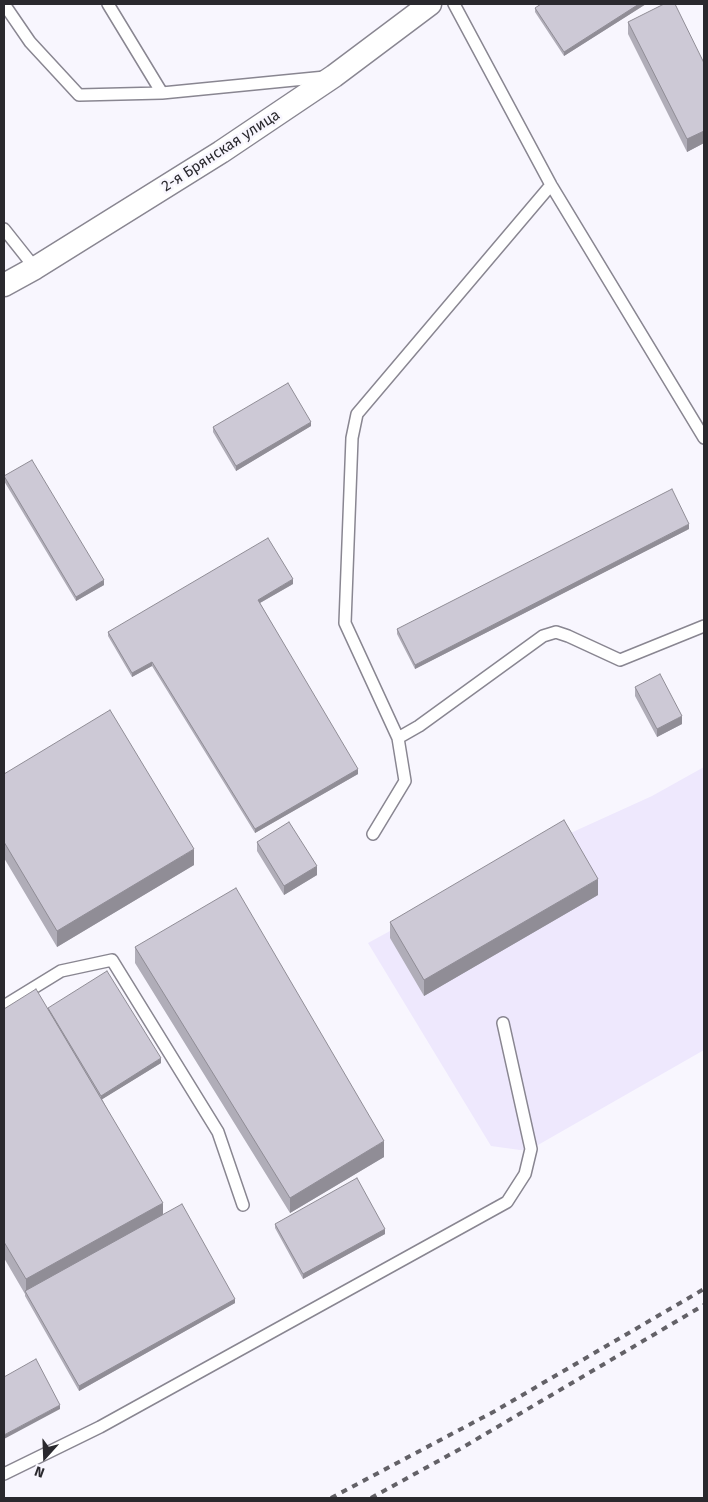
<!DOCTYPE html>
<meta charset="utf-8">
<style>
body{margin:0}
#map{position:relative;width:708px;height:1502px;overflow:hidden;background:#f8f6fe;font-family:"Fira Sans",sans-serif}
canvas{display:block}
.frame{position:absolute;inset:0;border:5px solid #2a292e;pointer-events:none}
.north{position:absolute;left:20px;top:1432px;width:50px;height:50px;-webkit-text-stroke:4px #f8f6fe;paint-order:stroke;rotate:200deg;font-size:14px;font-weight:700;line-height:20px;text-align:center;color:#2a292e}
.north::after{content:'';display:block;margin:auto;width:18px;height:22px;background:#2a292e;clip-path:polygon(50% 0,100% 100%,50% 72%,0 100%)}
</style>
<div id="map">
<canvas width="708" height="1502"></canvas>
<div class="frame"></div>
<div class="north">N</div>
</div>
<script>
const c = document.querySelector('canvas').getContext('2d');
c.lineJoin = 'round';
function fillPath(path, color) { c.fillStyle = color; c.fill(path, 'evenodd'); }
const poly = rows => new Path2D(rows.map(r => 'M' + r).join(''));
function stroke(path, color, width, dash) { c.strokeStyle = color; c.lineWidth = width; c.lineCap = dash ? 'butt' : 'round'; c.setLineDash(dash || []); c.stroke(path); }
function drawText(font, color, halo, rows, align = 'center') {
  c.font = font + ' "Fira Sans",sans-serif'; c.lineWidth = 5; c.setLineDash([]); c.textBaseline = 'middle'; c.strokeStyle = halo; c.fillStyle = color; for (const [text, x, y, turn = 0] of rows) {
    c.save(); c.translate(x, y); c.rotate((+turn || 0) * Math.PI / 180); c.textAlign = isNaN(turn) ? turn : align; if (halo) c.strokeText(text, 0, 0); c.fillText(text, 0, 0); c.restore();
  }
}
const built = poly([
 [704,767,704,1050,531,1149,520,1150,491,1146,368,943,564,836,652,796]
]);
const service = poly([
 [4,4,30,42,79,95,162,93,325,77],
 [108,4,162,93],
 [454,4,551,185,704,438],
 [4,229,35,268],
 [398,738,419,726,543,636,556,632,568,636,620,660,704,626],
 [373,834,405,781,398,738,345,623,352,438,357,414,551,185],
 [4,1006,61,971,112,960,218,1132,243,1205],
 [4,1474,100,1427,507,1202,525,1174,531,1149,503,1023]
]);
const minor = poly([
 [4,285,35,268,221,152,334,76,430,4]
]);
const rail = poly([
 [331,1498,495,1411,704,1289],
 [371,1498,460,1449,704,1305]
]);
const wall = poly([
 [646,4,564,56,535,12,535,8],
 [628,22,704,63,704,143,687,152,628,34],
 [311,426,236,471,213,432,213,427],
 [4,476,104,585,76,601,4,481],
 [689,529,415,669,397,634,397,629],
 [293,584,260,603,358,774,255,833,152,666,132,677,108,636,108,632],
 [635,687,682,724,657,737,635,696],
 [4,774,194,865,57,947,4,858],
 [257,842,317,875,284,895,257,851],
 [598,895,424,996,390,938,390,922],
 [135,947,384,1157,290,1213,135,963],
 [48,1008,161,1063,102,1099,163,1214,235,1303,79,1391,25,1296,25,1294,4,1258,4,1009],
 [275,1224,385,1234,303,1279,275,1228]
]);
const shadedWall = poly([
 [639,4,646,4,564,56,564,52],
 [704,131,704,143,687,152,687,139],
 [311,422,311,426,236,471,236,466],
 [689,524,689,529,415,669,415,665],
 [293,579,293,584,258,604,258,600],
 [104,580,104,585,76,601,76,597],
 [152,662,152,666,132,677,132,673],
 [682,716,682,724,657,737,657,729],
 [358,769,358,774,255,833,255,829],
 [194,849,194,865,57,947,57,931],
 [317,866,317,875,284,895,284,886],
 [598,879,598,895,424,996,424,980],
 [161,1058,161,1063,101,1100,101,1096],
 [384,1141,384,1157,290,1213,290,1198],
 [163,1203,163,1218,26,1293,26,1279],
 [385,1229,385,1234,303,1279,303,1274],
 [235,1299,235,1303,79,1391,79,1386],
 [60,1405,60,1409,4,1439,4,1435]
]);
const building = poly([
 [541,4,639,4,564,52,535,8,541,4],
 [664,4,675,4,704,63,704,131,687,139,628,22,664,4],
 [288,383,311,422,236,466,213,427,288,383],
 [32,460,104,580,76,597,4,476,32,460],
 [672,489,689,524,415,665,397,629,672,489],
 [268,538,293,579,258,600,358,769,255,829,152,662,132,673,108,632,268,538],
 [660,674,682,716,657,729,635,687,660,674],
 [110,710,194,849,57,931,4,842,4,774,110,710],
 [564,820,598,879,424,980,390,922,564,820],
 [289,822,317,866,284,886,257,842,289,822],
 [236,888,384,1141,290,1198,135,947,236,888],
 [107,971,161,1058,101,1096,48,1008,107,971],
 [36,989,163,1203,26,1279,4,1242,4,1009,36,989],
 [357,1178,385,1229,303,1274,275,1224,357,1178],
 [182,1204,235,1299,79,1386,25,1291,182,1204],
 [36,1359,60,1405,4,1435,4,1377,36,1359]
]);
const streetNames = [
 ["2-я Брянская улица",221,151,-33]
];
fillPath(built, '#eee8fd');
stroke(service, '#898691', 14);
stroke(minor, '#898691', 25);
stroke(service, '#fff', 11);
stroke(minor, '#fff', 22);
stroke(rail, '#636167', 4, [6, 6]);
fillPath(wall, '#b0adb8');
fillPath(shadedWall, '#908d96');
fillPath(building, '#cdc9d6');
stroke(building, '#908d96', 1);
drawText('15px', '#2a292e', '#f8f6fe', streetNames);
</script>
